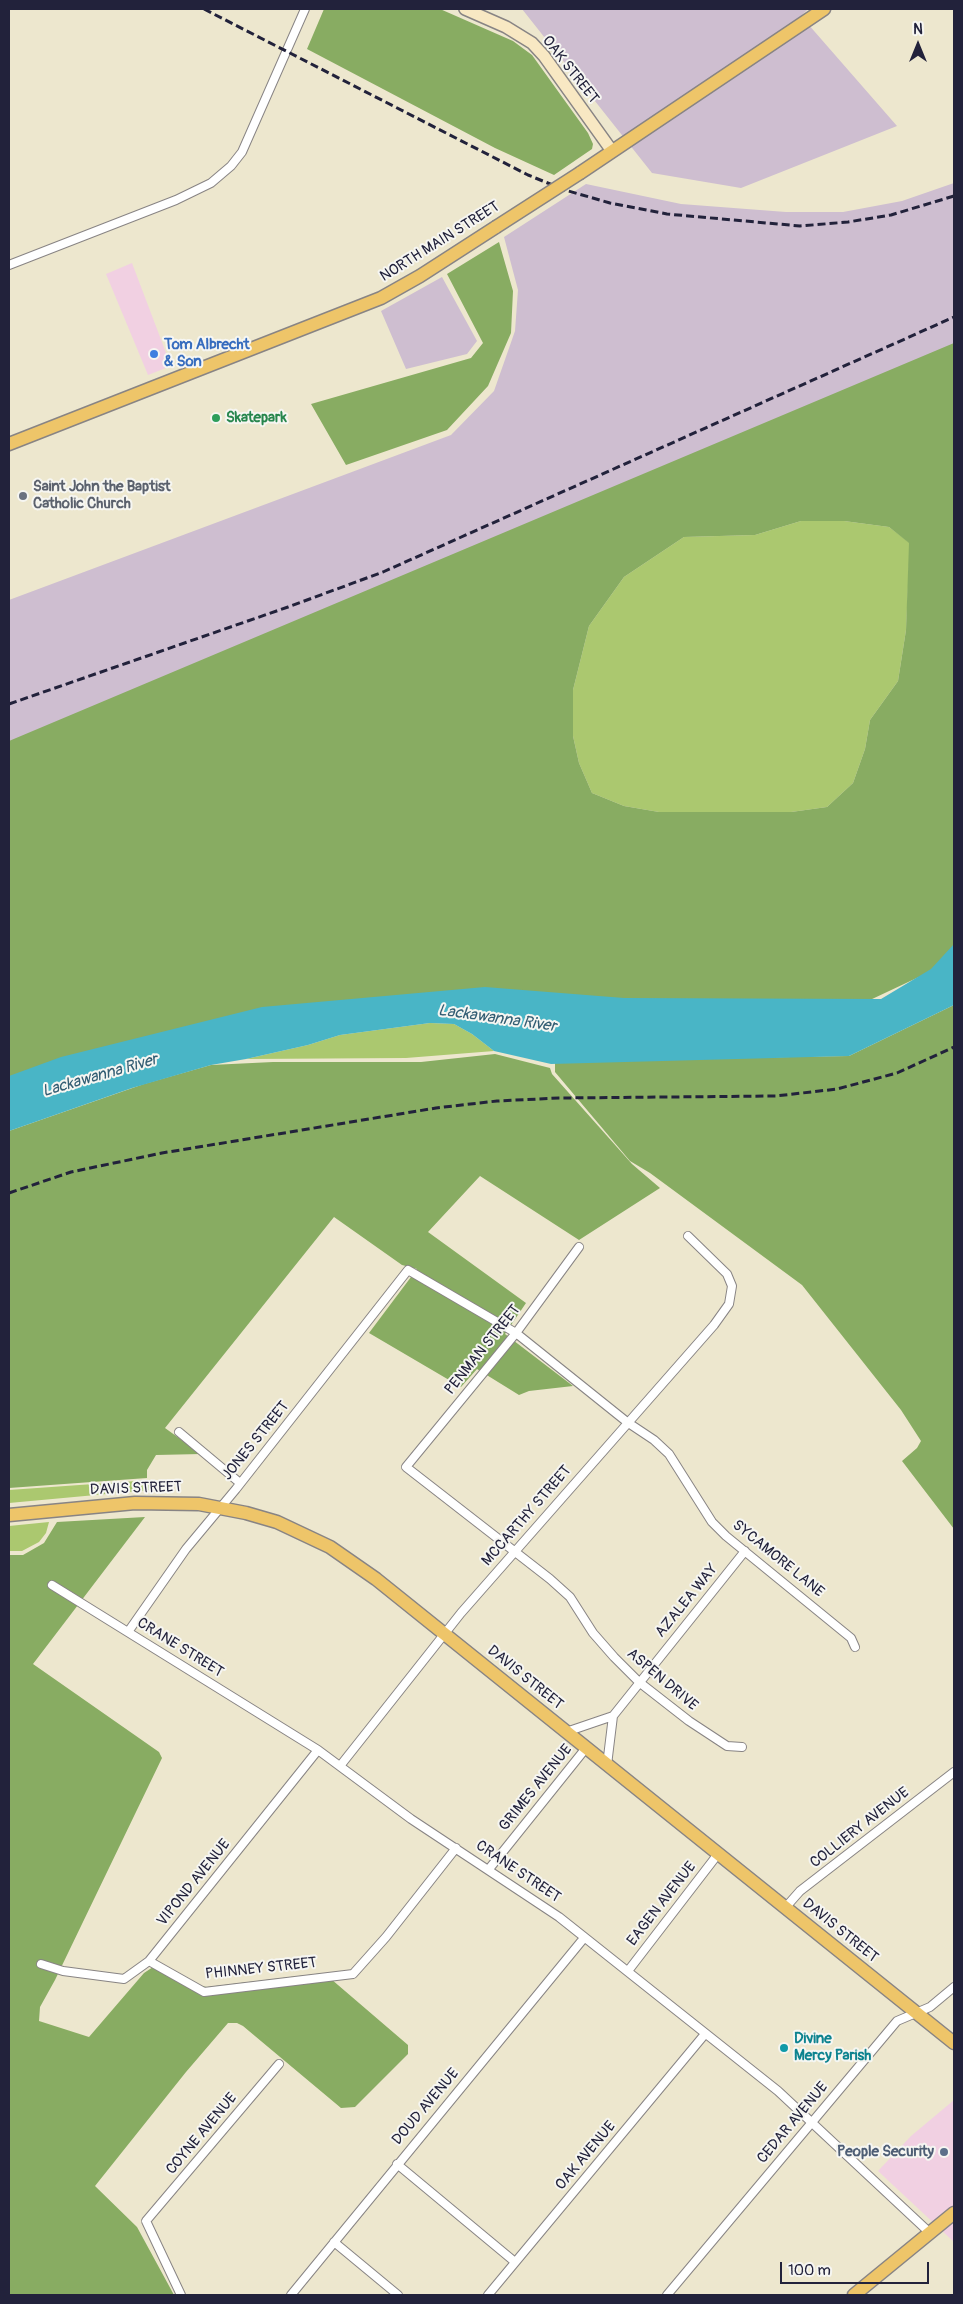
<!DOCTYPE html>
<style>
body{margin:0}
#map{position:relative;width:963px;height:2304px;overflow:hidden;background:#ede7ce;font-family:Pangolin,sans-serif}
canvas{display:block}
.frame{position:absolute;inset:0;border:10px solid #22223b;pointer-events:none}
.north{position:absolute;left:893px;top:20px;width:50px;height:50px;-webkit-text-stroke:4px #f6f6f2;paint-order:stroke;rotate:0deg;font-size:14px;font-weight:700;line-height:20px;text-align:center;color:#22223b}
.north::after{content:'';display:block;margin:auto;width:18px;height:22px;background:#22223b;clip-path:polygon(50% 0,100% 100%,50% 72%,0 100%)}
.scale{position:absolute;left:780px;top:2262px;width:149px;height:22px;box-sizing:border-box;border:2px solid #22223b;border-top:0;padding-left:6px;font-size:15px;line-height:18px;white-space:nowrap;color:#22223b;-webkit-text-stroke:4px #f6f6f2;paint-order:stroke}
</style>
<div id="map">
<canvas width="963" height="2304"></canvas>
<div class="frame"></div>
<div class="north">N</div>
<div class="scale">100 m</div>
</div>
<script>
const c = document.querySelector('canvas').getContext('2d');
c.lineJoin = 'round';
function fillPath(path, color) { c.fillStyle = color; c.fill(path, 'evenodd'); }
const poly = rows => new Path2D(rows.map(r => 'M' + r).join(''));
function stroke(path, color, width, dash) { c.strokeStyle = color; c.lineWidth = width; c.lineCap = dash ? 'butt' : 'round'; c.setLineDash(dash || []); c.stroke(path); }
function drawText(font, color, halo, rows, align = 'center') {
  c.font = font + ' Pangolin,sans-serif'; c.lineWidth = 4; c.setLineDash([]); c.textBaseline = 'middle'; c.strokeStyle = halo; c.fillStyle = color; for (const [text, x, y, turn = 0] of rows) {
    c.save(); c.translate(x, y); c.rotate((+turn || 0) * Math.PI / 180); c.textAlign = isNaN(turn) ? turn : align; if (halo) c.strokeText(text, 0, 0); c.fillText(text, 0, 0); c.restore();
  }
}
const built = poly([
 [132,263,171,366,148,375,106,274],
 [954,2100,954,2242,878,2171,911,2136]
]);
const industrial = poly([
 [522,9,808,9,801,16,897,126,741,188,652,173],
 [954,183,954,349,9,743,9,600,451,435,494,391,515,331,518,290,504,237,586,184,681,204,786,212,843,212,902,201],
 [442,277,477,341,467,354,406,369,381,311]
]);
const green = poly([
 [801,521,844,521,889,527,910,543,906,630,898,681,870,720,865,749,853,783,827,807,791,812,659,812,624,806,592,793,579,763,573,736,573,690,589,626,624,577,684,537,755,535],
 [430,1023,454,1024,472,1034,494,1051,406,1058,246,1059,308,1045,340,1035],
 [150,1480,150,1490,9,1503,9,1490],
 [49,1522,46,1533,39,1542,22,1551,9,1551,9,1526]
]);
const forest = poly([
 [324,9,440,9,513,41,532,55,588,133,593,144,592,149,554,175,495,148,307,49],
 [499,242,513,291,511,333,488,386,447,430,346,465,311,404,471,358,483,343,447,274],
 [954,343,954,957,938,968,870,1000,382,1005,9,1078,9,741],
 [801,521,844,521,889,527,909,543,906,630,898,681,870,720,865,749,853,783,827,807,791,812,659,812,624,806,592,793,579,763,573,736,573,690,589,626,624,577,684,537,755,535],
 [954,1005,954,1529,902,1461,917,1448,921,1441,901,1410,802,1285,650,1173,630,1161,555,1072,555,1061,849,1056],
 [495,1054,550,1068,552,1074,632,1164,660,1188,579,1240,480,1176,428,1232,526,1303,505,1334,573,1386,529,1391,519,1395,477,1369,461,1387,369,1333,417,1269,402,1265,334,1217,165,1428,201,1454,156,1455,147,1470,147,1478,9,1488,9,1131,144,1084,211,1065,273,1062,421,1062],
 [145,1517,33,1664,159,1752,162,1758,55,1980,40,2007,39,2021,89,2037,144,1973,159,1963,201,1986,207,1987,324,1973,408,2045,408,2054,355,2107,341,2108,243,2026,237,2023,228,2023,186,2072,95,2186,137,2227,174,2295,9,2295,9,1555,23,1555,44,1543,57,1522]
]);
const water = poly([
 [954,944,954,1005,849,1056,551,1064,494,1051,472,1034,454,1024,430,1023,340,1035,308,1045,246,1059,211,1065,132,1088,9,1131,9,1076,61,1057,262,1007,485,987,624,998,881,999,931,969]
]);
const street = poly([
 [9,265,176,200,211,183,231,166,242,152,305,9],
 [579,1247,516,1333,406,1467,550,1579,570,1597,593,1633,614,1657,639,1682,689,1721,727,1746,742,1747],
 [179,1432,240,1483],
 [52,1585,318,1750,411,1819,559,1917,778,2091,930,2233],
 [128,1632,186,1549,236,1489,408,1270,516,1333,627,1422,654,1440,669,1454,712,1522,726,1536,851,1638,855,1647],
 [566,1732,613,1716],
 [607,1765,613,1716,745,1551],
 [340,1766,461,1613,714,1325,729,1304,732,1286,727,1274,688,1236],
 [489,1869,586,1748],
 [785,1908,800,1891,954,1772],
 [149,1961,204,1992,353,1974,386,1937,456,1848],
 [41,1964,63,1971,124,1979,149,1961,318,1750],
 [628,1971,718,1854],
 [397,2164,515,2262],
 [334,2242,398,2295],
 [181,2295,146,2221,279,2064],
 [291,2295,584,1938],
 [488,2295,705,2034],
 [667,2295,897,2021,930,2007,954,1987]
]);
const secondary = poly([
 [465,9,506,27,532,43,544,56,612,151]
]);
const primary = poly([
 [580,173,824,9],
 [9,444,381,298,420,276,496,227],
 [9,1515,135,1503,199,1504,246,1513,277,1522,330,1547,376,1579,954,2043],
 [854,2295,954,2213]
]);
const rail = poly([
 [204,9,528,175,565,190,610,203,667,214,800,226,848,222,891,215,954,196],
 [9,704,288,607,383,572,954,317],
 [9,1193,71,1172,162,1153,436,1108,497,1101,559,1098,776,1096,837,1089,897,1073,954,1047]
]);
const primaryBridge = poly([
 [496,227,580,173]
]);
const markers = [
 [154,354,5,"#3f7fe0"],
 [216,418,5,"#2e9e5b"],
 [23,496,5,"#6b7280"],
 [784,2048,5,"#0f9aa8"],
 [944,2152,5,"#5c6f8a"]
];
const streetNames = [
 ["OAK STREET",570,70,52],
 ["NORTH MAIN STREET",440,242,-32],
 ["PENMAN STREET",483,1350,-51],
 ["JONES STREET",256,1441,-51],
 ["DAVIS STREET",136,1489,-2],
 ["MCCARTHY STREET",527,1516,-49],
 ["SYCAMORE LANE",778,1559,39],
 ["AZALEA WAY",687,1601,-51],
 ["CRANE STREET",180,1648,32],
 ["DAVIS STREET",525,1678,39],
 ["ASPEN DRIVE",662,1680,40],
 ["GRIMES AVENUE",536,1788,-51],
 ["COLLIERY AVENUE",860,1828,-38],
 ["CRANE STREET",518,1872,34],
 ["VIPOND AVENUE",194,1883,-51],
 ["EAGEN AVENUE",662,1904,-52],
 ["DAVIS STREET",840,1931,39],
 ["PHINNEY STREET",261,1969,-6],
 ["DOUD AVENUE",426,2107,-50],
 ["CEDAR AVENUE",793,2123,-50],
 ["COYNE AVENUE",202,2134,-50],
 ["OAK AVENUE",586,2156,-50]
];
const shopNames = [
 ["Tom Albrecht",164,345],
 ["& Son",164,362]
];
const leisureNames = [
 ["Skatepark",226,418]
];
const worshipNames = [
 ["Saint John the Baptist",33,487],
 ["Catholic Church",33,504]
];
const cultureNames = [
 ["Divine",794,2039],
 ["Mercy Parish",794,2056]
];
const serviceNames = [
 ["People Security",934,2152]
];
const waterNames = [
 ["Lackawanna River",497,1019,8],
 ["Lackawanna River",100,1076,-16]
];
fillPath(built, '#f1d0e2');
fillPath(industrial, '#cebed0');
fillPath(green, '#abc86f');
fillPath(forest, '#88ac62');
fillPath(water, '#49b5c6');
stroke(street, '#888484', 10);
stroke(secondary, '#888484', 14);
stroke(primary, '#888484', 15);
stroke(street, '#fff', 8);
stroke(secondary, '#f8e8c3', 11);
stroke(primary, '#eec569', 12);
stroke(rail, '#22223b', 3, [8, 4]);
stroke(primaryBridge, '#888484', 15, []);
stroke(primaryBridge, '#eec569', 12);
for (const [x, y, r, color] of markers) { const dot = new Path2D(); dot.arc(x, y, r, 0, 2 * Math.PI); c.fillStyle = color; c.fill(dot); stroke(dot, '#f6f6f2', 2); }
drawText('15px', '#22223b', '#f6f6f2', streetNames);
drawText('bold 15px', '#366cbe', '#f6f6f2', shopNames, 'left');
drawText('bold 15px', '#27864d', '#f6f6f2', leisureNames, 'left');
drawText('bold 15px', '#5b616d', '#f6f6f2', worshipNames, 'left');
drawText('bold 15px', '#0d838f', '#f6f6f2', cultureNames, 'left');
drawText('bold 15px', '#4e5e75', '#f6f6f2', serviceNames, 'right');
drawText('italic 16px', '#325d73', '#f6f6f2', waterNames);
</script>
